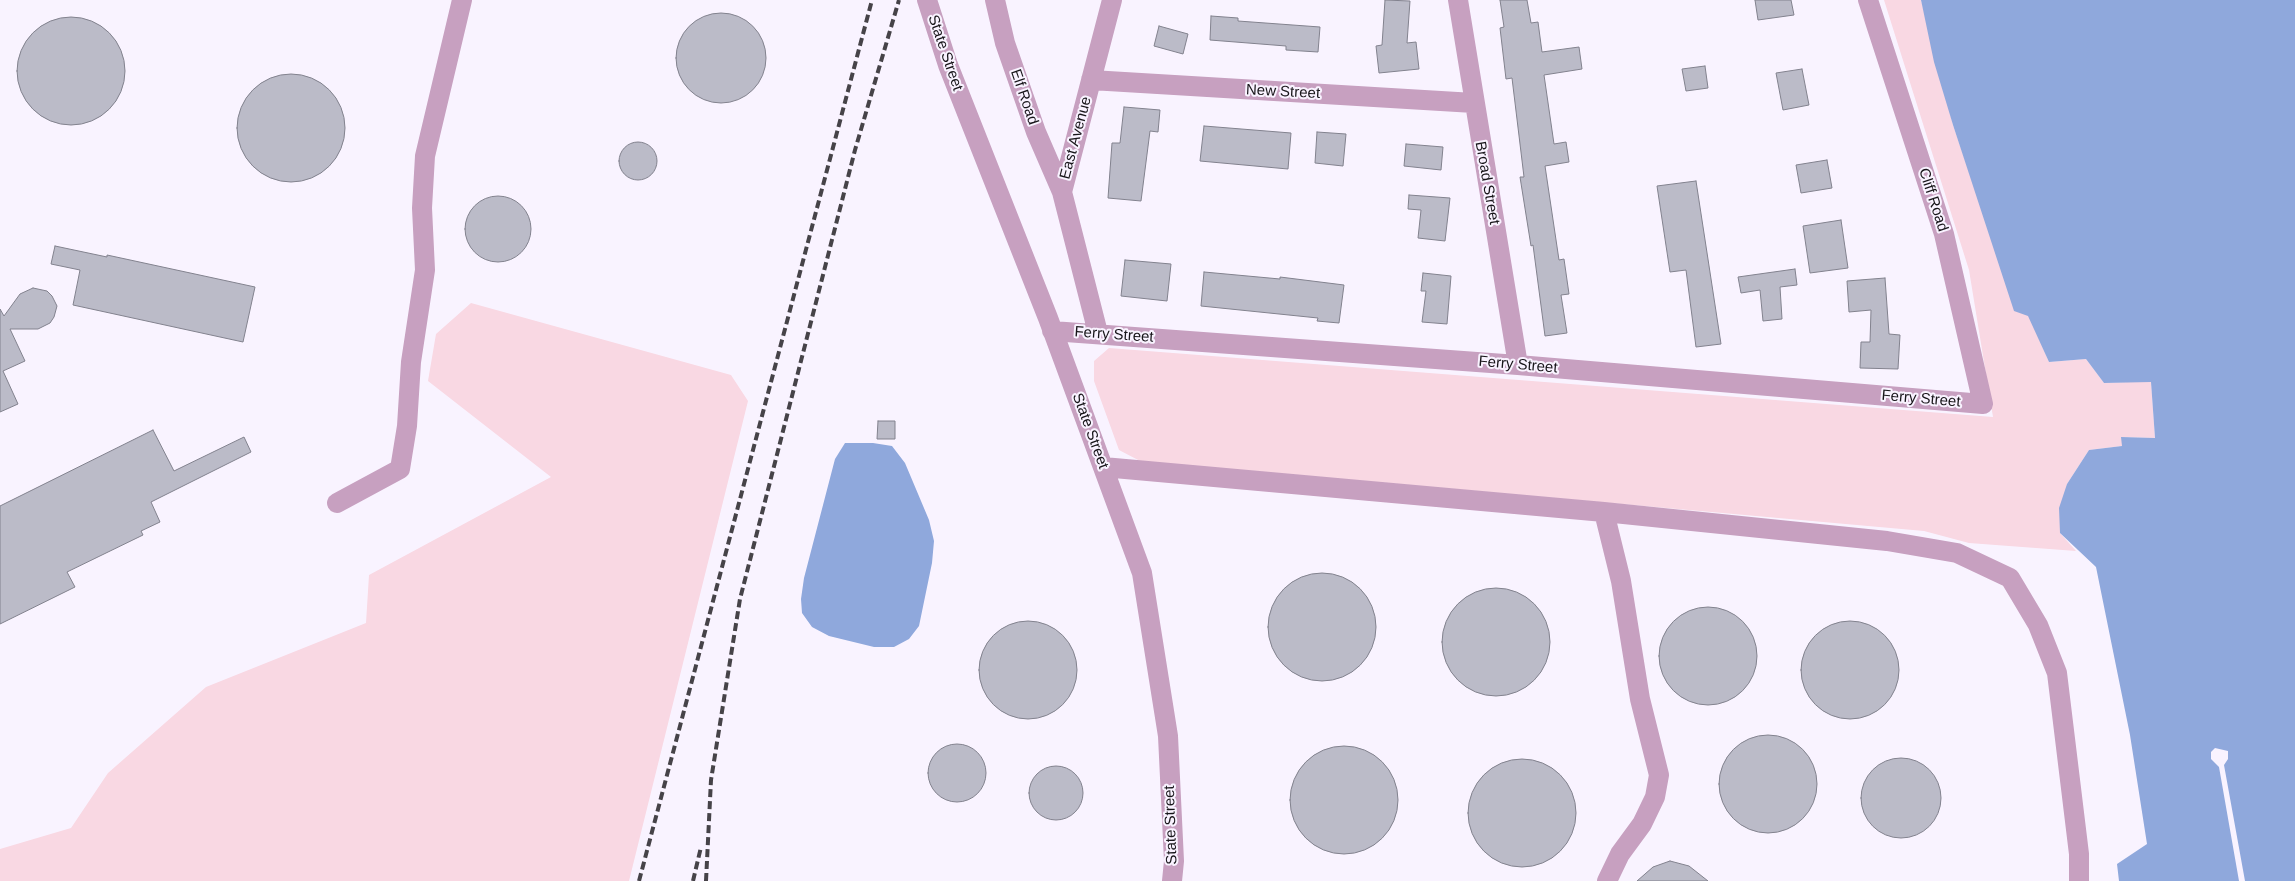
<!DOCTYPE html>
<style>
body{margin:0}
canvas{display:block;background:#f9f3ff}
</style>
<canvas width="2295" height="881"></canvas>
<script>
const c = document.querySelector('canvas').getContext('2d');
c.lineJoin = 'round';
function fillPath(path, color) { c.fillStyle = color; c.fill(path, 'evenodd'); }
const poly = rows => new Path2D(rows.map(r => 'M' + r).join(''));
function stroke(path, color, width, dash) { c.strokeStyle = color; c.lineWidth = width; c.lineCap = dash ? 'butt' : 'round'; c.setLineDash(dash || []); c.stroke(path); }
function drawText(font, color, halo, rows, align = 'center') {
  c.font = font + ' Arial,sans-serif'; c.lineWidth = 4; c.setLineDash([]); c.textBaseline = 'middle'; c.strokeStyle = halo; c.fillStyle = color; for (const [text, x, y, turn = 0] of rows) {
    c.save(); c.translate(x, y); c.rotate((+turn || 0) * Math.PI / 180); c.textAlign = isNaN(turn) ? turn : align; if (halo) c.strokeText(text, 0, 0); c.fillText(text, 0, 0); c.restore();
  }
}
const green = poly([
 [1884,0,1921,0,1953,125,1978,198,2049,362,2086,359,2104,383,2151,381,2155,438,2122,437,2122,446,2089,450,2067,484,2060,533,2076,551,1969,543,1924,531,1140,461,1119,450,1094,381,1094,361,1109,348,1993,417,1969,270],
 [471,303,731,375,748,401,629,881,0,881,0,849,71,828,108,773,206,687,366,623,369,575,551,477,428,381,436,334]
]);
const water = poly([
 [1921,0,2295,0,2295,881,2119,881,2117,864,2147,844,2130,735,2096,567,2060,533,2059,508,2067,484,2089,450,2122,446,2121,437,2155,438,2151,382,2104,383,2086,359,2049,362,2028,316,2014,311,1953,125,1934,62],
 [845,443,873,443,892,446,905,463,929,520,934,541,932,563,919,626,909,639,894,647,874,647,829,636,812,627,802,613,801,599,804,578,835,459]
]);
const pier = poly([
 [2215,748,2228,751,2228,759,2224,765,2245,881,2239,881,2219,767,2211,759,2211,752]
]);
const building = poly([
 [1385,0,1410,1,1407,43,1416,42,1419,69,1379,73,1376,46,1382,45,1385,0],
 [1500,0,1527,0,1531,23,1538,22,1542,52,1579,47,1582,69,1544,75,1554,144,1566,142,1569,162,1545,166,1559,260,1564,259,1569,294,1561,295,1567,333,1545,336,1533,245,1531,246,1520,177,1524,177,1512,78,1506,79,1500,28,1504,27,1500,0],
 [1755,0,1791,0,1794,15,1758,20,1755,0],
 '676 58a45 45 0 1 1 90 0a45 45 0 1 1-90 0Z',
 [1211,16,1238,18,1238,21,1320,27,1318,52,1286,50,1286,46,1210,40,1211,16],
 '17 71a54 54 0 1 1 108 0a54 54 0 1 1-108 0Z',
 [1159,26,1188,34,1183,54,1154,46,1159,26],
 [1705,66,1708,88,1686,91,1682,69,1705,66],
 [1802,69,1809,105,1783,110,1776,73,1802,69],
 '237 128a54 54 0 1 1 108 0a54 54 0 1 1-108 0Z',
 [1124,107,1160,110,1158,132,1150,131,1141,201,1108,198,1112,143,1120,143,1124,107],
 [1204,126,1291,133,1288,169,1200,161,1204,126],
 [1317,132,1346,134,1343,166,1315,163,1317,132],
 '619 161a19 19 0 1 1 38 0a19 19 0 1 1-38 0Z',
 [1406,144,1443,147,1441,170,1404,166,1406,144],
 [1827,160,1832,188,1801,193,1796,165,1827,160],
 [1696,181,1721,344,1696,347,1686,270,1670,272,1657,186,1696,181],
 [1409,195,1450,198,1445,241,1418,238,1421,210,1408,209,1409,195],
 '465 229a33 33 0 1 1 66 0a33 33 0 1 1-66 0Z',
 [1841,220,1848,268,1810,273,1803,226,1841,220],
 [55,246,107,257,107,255,255,287,243,342,73,305,80,270,51,264,55,246],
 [1125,260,1171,264,1167,301,1121,296,1125,260],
 [1795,269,1797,285,1780,287,1782,319,1763,321,1760,290,1741,293,1738,277,1795,269],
 [1204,272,1280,279,1280,277,1344,285,1339,323,1317,321,1318,318,1201,306,1204,272],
 [1423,273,1451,276,1447,324,1422,322,1426,291,1421,291,1423,273],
 [1885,278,1889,334,1900,335,1898,369,1860,368,1861,342,1870,342,1871,310,1849,312,1847,281,1885,278],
 [33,288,47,291,52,296,57,306,54,317,50,323,38,329,10,329,25,361,3,371,18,404,0,412,0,309,4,316,20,294,33,288],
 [878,421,895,421,895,439,877,439,878,421],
 [153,430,174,471,244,437,251,452,151,502,160,522,141,531,143,535,67,572,75,587,0,624,0,506,153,430],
 '1268 627a54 54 0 1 1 108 0a54 54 0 1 1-108 0Z',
 '1442 642a54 54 0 1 1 108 0a54 54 0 1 1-108 0Z',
 '1659 656a49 49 0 1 1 98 0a49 49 0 1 1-98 0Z',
 '1801 670a49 49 0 1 1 98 0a49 49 0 1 1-98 0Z',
 '979 670a49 49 0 1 1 98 0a49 49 0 1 1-98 0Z',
 '1719 784a49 49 0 1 1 98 0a49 49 0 1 1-98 0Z',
 '928 773a29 29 0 1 1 58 0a29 29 0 1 1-58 0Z',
 '1290 800a54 54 0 1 1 108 0a54 54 0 1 1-108 0Z',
 '1861 798a40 40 0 1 1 80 0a40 40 0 1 1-80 0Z',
 '1468 813a54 54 0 1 1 108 0a54 54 0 1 1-108 0Z',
 '1029 793a27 27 0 1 1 54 0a27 27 0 1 1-54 0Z',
 [1670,861,1689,866,1708,881,1637,881,1653,867,1670,861]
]);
const minor = poly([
 [927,0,948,65,1048,318,1142,573,1168,736,1174,861,1172,881],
 [995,0,1005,43,1036,132,1062,192],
 [1458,0,1518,365],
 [1091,80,1474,103],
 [1052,331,1518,365,1983,404,1944,234,1868,0],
 [1098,333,1062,192,1112,0],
 [1103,467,1604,512,1887,541,1957,553,2010,578,2038,625,2057,673,2079,854,2079,881],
 [337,503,400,469,407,426,411,362,425,270,422,208,425,156,462,0],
 [1604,512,1621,581,1640,699,1659,775,1655,797,1642,824,1620,854,1607,881]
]);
const rail = poly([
 [639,881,872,0],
 [693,881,701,847],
 [706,881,711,780,740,599,855,150,899,0]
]);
const streetNames = [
 ["State Street",945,53,71],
 ["New Street",1283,92,3],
 ["Elf Road",1024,97,71],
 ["East Avenue",1076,138,-75],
 ["Broad Street",1487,183,80],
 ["Cliff Road",1933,200,72],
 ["Ferry Street",1114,335,4],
 ["Ferry Street",1518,365,5],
 ["Ferry Street",1921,399,5],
 ["State Street",1090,431,70],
 ["State Street",1171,825,-92]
];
fillPath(green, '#f9d8e3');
fillPath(water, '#8fa8dc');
fillPath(pier, '#f9f3ff');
fillPath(building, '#bbbbc8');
stroke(building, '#82828e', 1);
stroke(minor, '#c7a0c0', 20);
stroke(rail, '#464348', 4, [8, 4]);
drawText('15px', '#171519', '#f9f3ff', streetNames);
</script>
